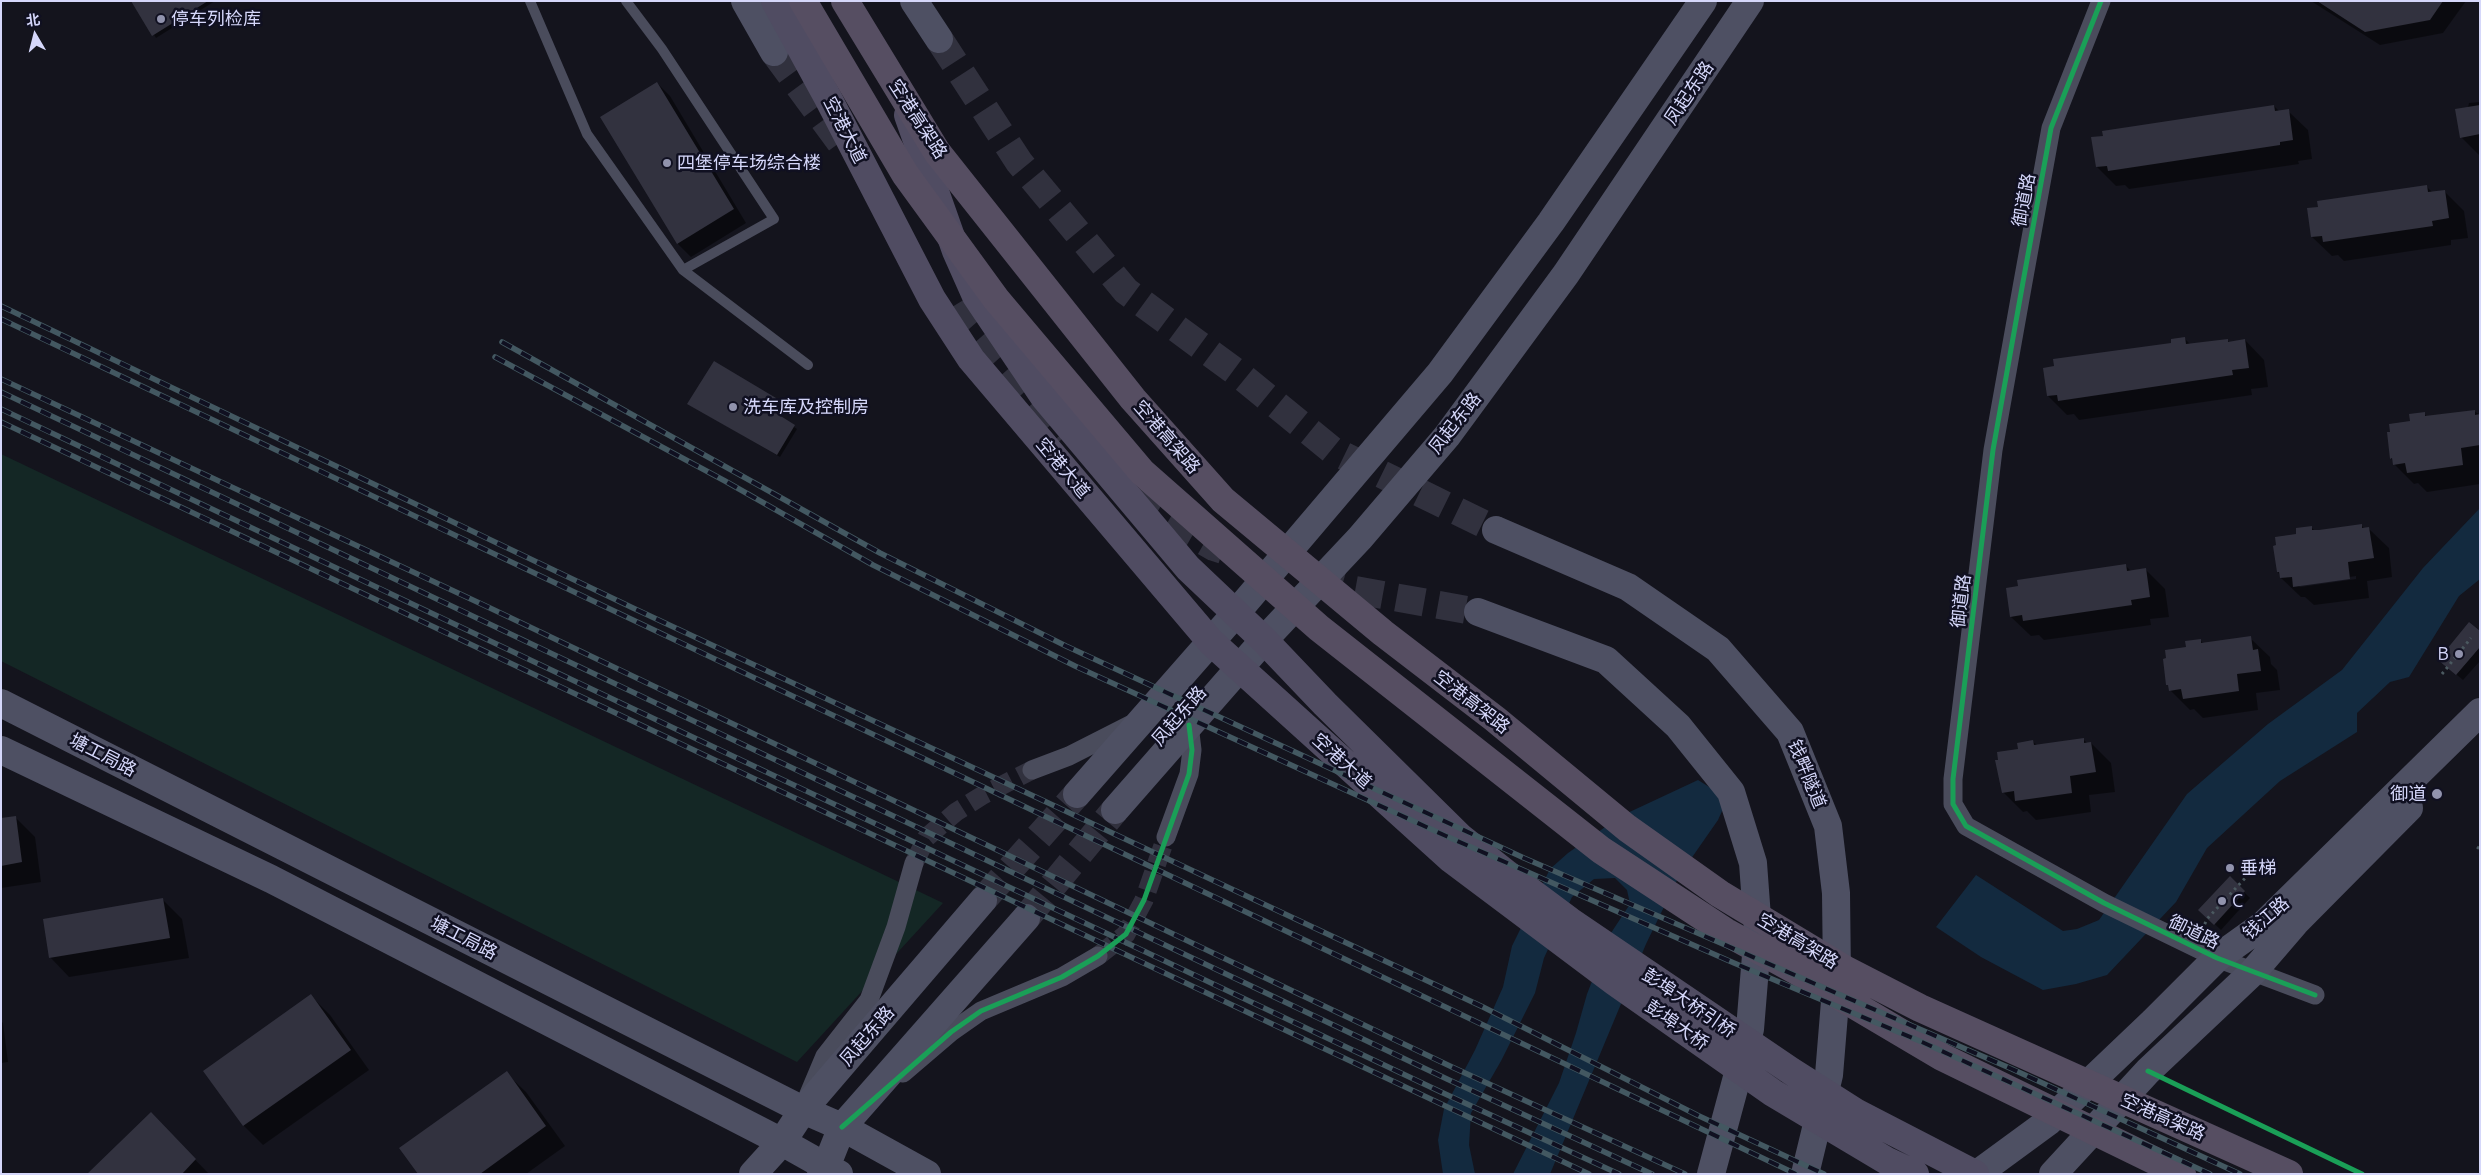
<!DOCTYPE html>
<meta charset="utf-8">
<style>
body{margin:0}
#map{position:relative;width:2481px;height:1175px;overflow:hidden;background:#14141d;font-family:Ubuntu,"Noto Sans SC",sans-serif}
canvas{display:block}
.frame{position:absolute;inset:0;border:2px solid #d5d7fa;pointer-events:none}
.north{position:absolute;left:10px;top:10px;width:50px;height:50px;-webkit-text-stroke:4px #101021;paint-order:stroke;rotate:352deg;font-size:14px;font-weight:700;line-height:20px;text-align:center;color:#d5d7fa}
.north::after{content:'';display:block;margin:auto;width:18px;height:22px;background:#d5d7fa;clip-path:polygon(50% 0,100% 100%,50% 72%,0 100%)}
</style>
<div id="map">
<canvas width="2481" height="1175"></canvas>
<div class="frame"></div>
<div class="north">北</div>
</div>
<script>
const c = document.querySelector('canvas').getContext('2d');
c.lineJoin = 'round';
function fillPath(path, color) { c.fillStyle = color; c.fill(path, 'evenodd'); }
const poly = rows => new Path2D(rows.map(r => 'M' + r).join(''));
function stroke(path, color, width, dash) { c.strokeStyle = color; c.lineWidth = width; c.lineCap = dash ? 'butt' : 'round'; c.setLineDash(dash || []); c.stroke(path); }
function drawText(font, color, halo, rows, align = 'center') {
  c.font = font + ' Ubuntu,"Noto Sans SC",sans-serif'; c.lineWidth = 5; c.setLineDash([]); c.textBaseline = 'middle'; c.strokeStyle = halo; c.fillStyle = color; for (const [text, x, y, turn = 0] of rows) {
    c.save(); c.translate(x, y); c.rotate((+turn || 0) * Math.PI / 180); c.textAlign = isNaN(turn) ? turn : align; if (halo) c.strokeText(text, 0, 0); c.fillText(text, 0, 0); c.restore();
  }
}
const green = poly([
 [1,454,943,903,797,1062,1,661]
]);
const water = poly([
 [2480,508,2480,579,2459,596,2409,677,2390,682,2357,713,2357,732,2280,781,2207,848,2176,902,2107,975,2076,984,2043,990,1981,957,1936,927,1976,875,2063,931,2077,929,2099,920,2187,794,2268,724,2342,670,2423,568],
 [1698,780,1714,790,1726,802,1718,820,1679,876,1646,944,1550,1174,1513,1174,1559,1083,1576,1033,1587,994,1611,933,1630,904,1627,890,1615,878,1594,879,1572,897,1544,958,1535,993,1501,1061,1471,1113,1469,1145,1475,1174,1443,1174,1438,1140,1444,1109,1475,1050,1503,987,1512,946,1550,869,1568,853,1621,816]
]);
const shadow = poly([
 [133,1,215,1,156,38],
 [2311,1,2466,1,2443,33,2380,45],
 [657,83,670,96,746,223,691,257,678,244,602,117],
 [2480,102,2480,156,2461,137,2469,103],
 [2274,106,2280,112,2288,111,2308,130,2312,159,2298,161,2299,164,2129,189,2125,185,2116,186,2097,167,2104,137],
 [2426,186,2433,193,2444,191,2464,211,2468,238,2451,240,2451,245,2344,261,2338,255,2332,256,2312,237],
 [2185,339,2191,345,2227,340,2230,343,2245,340,2264,360,2268,387,2251,389,2252,395,2079,420,2074,414,2067,415,2048,396],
 [776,399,778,402,773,413,797,429,780,457,692,406],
 [2474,411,2480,415,2480,484,2427,492,2418,483,2414,484,2394,464,2391,458,2411,422,2424,414,2428,417],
 [2361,525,2365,529,2369,529,2389,548,2392,577,2367,581,2369,598,2314,605,2305,597,2301,597,2281,578,2278,572,2298,535,2311,527,2315,531],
 [2356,576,2356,579,2300,587,2298,585],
 [2126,566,2131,571,2145,569,2165,589,2169,617,2150,619,2151,625,2044,640,2039,635,2031,636,2011,617],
 [2480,632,2480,661,2463,680,2439,660],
 [2250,638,2270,657,2271,664,2277,670,2280,690,2256,693,2258,710,2203,718,2194,709,2190,710,2170,690,2187,648,2200,640,2204,644],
 [2083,739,2088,744,2091,743,2111,763,2115,792,2089,795,2091,812,2036,820,2027,811,2023,812,2003,792,1997,762,2033,742,2037,745],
 [15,817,35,837,41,882,1,888,1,819],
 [2230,878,2250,898,2221,930,2200,910],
 [162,899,182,919,189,958,69,977,50,957],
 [311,996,330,1015,369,1070,263,1145,244,1126,205,1071],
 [1,1021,3,1023,8,1062,1,1063],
 [506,1073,526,1092,565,1146,526,1174,419,1174],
 [151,1114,209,1174,96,1174]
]);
const building = poly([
 [131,1,208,1,152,36],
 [2317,1,2443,1,2430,20,2365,32],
 [657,82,734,209,677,244,600,117],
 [2274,105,2275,111,2289,109,2293,140,2280,142,2280,145,2108,171,2107,166,2096,167,2091,137,2103,136,2102,131],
 [2480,105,2480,134,2460,138,2455,109],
 [2427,185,2428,192,2445,190,2449,218,2432,221,2433,226,2323,242,2322,236,2311,237,2307,208,2318,207,2317,201],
 [2185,337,2186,344,2228,339,2228,342,2245,339,2249,368,2232,370,2233,375,2058,401,2057,395,2047,396,2043,368,2054,366,2053,359,2171,343,2171,339],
 [714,361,776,398,771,410,795,425,777,455,687,404],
 [2475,410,2475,415,2480,414,2480,445,2461,448,2463,465,2407,473,2405,463,2393,465,2392,458,2390,459,2387,432,2390,432,2389,424,2410,421,2409,414,2425,412,2425,416],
 [2362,524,2362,528,2369,527,2374,558,2348,562,2350,579,2293,587,2292,577,2280,578,2279,572,2277,572,2273,546,2276,545,2275,537,2296,534,2296,528,2312,526,2312,530,2319,530],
 [2126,564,2127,571,2146,568,2150,597,2131,600,2132,605,2023,621,2022,615,2010,617,2006,588,2018,586,2017,580],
 [2469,622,2480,631,2480,647,2456,675,2438,660],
 [2251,636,2253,650,2258,649,2261,671,2237,674,2239,691,2183,699,2181,689,2169,691,2168,685,2166,685,2163,659,2166,658,2165,650,2186,647,2185,641,2201,639,2201,643,2208,642],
 [2084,738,2084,743,2091,742,2096,772,2070,776,2072,793,2015,801,2014,791,2002,793,1995,760,1998,760,1997,752,2018,749,2017,743,2033,740,2034,745,2041,744],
 [16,816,22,862,1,866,1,818],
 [2230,876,2245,891,2214,925,2198,910],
 [163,898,170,938,49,958,43,919],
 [311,994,351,1050,243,1126,203,1071],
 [507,1071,546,1126,480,1174,418,1174,399,1148],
 [151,1112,196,1159,182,1174,87,1174]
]);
const minorTunnel = poly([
 [914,863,927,837,956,812,983,795,1032,770],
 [1098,956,1126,934,1144,900,1166,837]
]);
const secondaryTunnel = poly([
 [939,39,1019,162,1126,291,1240,375,1332,450,1496,530],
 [774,52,846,150],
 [952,307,963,325,1063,438],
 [1132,500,1214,547,1223,550],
 [1315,578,1355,590,1478,612],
 [983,900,1077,794],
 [1026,918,1115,810]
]);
const path = poly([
 [2442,674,2471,638],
 [2477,847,2480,849],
 [2202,930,2207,919,2248,875]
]);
const service = poly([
 [530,1,587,134,683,270,808,365],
 [626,1,662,49,774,219,683,270]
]);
const minor = poly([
 [2101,1,2051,128,2023,282,1993,450,1953,779,1953,804,1966,826,2104,903,2217,958,2315,995],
 [1032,770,1069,756,1130,725],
 [1166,837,1189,774,1192,750,1189,725],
 [903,1073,951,1032,981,1011,1062,977,1098,956],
 [809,1094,825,1056,869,1000,896,927,914,863]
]);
const secondary = poly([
 [745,1,774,52],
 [914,1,939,39],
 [1496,530,1628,587,1718,649,1790,732,1828,826,1836,893,1837,977,1829,1075,1805,1174],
 [1478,612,1606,660,1678,726,1731,792,1753,863,1758,931,1750,1029,1711,1174],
 [1,703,803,1110,842,1127,927,1174],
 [1,750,271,879,782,1142,839,1174],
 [1077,794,1236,613,1440,373,1551,222,1703,1],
 [1115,810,1264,640,1360,538,1447,436,1566,274,1750,1],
 [753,1174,782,1142,803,1110,983,900],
 [821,1174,826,1167,842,1127,1026,918],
 [1977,1174,2048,1122,2153,1022,2217,958,2263,925,2480,712],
 [2053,1174,2148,1071,2252,973,2295,923,2409,808]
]);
const primary = poly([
 [775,1,828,98,932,299,971,359,1211,642,1451,859,1615,982,1773,1093,1887,1161,1915,1174],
 [908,115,956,251,976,296,1044,397,1188,568,1264,640,1325,704,1460,837,1507,874,1570,921,1791,1071,1857,1113,1975,1174]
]);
const trunk = poly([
 [803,1,905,174,996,299,1142,472,1319,628,1601,850,1726,932,1795,970,1942,1057,2182,1174],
 [845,1,937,152,1133,399,1223,500,1383,633,1495,719,1627,828,1720,894,1846,970,1920,1008,2289,1174]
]);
const rail = poly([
 [1,306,633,608,1483,1007,1697,1115,1824,1174],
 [1,319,1796,1174],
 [502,342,880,553,1066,646,1524,858,2012,1069,2240,1174],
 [495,357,725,481,873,565,1075,666,1446,836,1734,963,1922,1042,2210,1174],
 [1,379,490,608,1452,1067,1685,1174],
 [1,392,1447,1079,1652,1174],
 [1,409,1441,1092,1619,1174],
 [1,422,1589,1174]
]);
const cycleway = poly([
 [2101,1,2051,128,2023,282,1993,450,1953,779,1953,804,1966,826,2104,903,2217,958,2315,995],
 [2148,1071,2362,1174],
 [842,1127,951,1032,981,1011,1062,977,1098,956,1126,934,1144,900,1189,774,1192,750,1189,725]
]);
const markers = [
 [161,19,5,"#9193ad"],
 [667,163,5,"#9193ad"],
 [733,407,5,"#9193ad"],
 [2459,654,5,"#9193ad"],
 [2437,794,6,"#9193ad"],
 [2230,868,5,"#9193ad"],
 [2222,901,5,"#9193ad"]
];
const poiNames = [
 ["停车列检库",171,19],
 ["四堡停车场综合楼",677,163],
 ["洗车库及控制房",743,407],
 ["B",2449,654,"right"],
 ["御道",2426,794,"right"],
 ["垂梯",2240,868],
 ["C",2232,901]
];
const streetNames = [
 ["凤起东路",1689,93,-56],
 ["空港高架路",918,119,57],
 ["空港大道",845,130,63],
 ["御道路",2024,200,-79],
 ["凤起东路",1455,423,-52],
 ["空港高架路",1167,437,49],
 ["空港大道",1063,468,50],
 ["御道路",1961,601,-83],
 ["空港高架路",1472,702,38],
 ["凤起东路",1179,716,-49],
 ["塘工局路",103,755,27],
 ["空港大道",1342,761,42],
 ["钱畔隧道",1807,774,68],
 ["钱江路",2266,918,-41],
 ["御道路",2194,932,26],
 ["塘工局路",464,938,27],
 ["空港高架路",1798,941,31],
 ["彭埠大桥引桥",1689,1003,34],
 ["彭埠大桥",1677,1025,35],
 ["凤起东路",867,1036,-49],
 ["空港高架路",2163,1117,24]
];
fillPath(green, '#142725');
fillPath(water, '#132a3f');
fillPath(shadow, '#0007');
fillPath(building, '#32323f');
stroke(minorTunnel, '#31313e', 19, [19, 9]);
stroke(secondaryTunnel, '#31313e', 28, [28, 14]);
stroke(path, '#4b5960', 3, [2.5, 4]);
stroke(service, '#4a4c5c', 10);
stroke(minor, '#4a4c5c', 19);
stroke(secondary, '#4e5063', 28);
stroke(primary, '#504c62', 28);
stroke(trunk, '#564e62', 28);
stroke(rail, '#435861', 5.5);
stroke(rail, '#101021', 4, [11]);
stroke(cycleway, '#1a9f57', 5);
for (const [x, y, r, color] of markers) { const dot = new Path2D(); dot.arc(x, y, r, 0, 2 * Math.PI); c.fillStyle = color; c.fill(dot); stroke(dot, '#101021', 2); }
drawText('18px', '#d5d7fa', '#101021', poiNames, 'left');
drawText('18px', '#d5d7fa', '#101021', streetNames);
</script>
